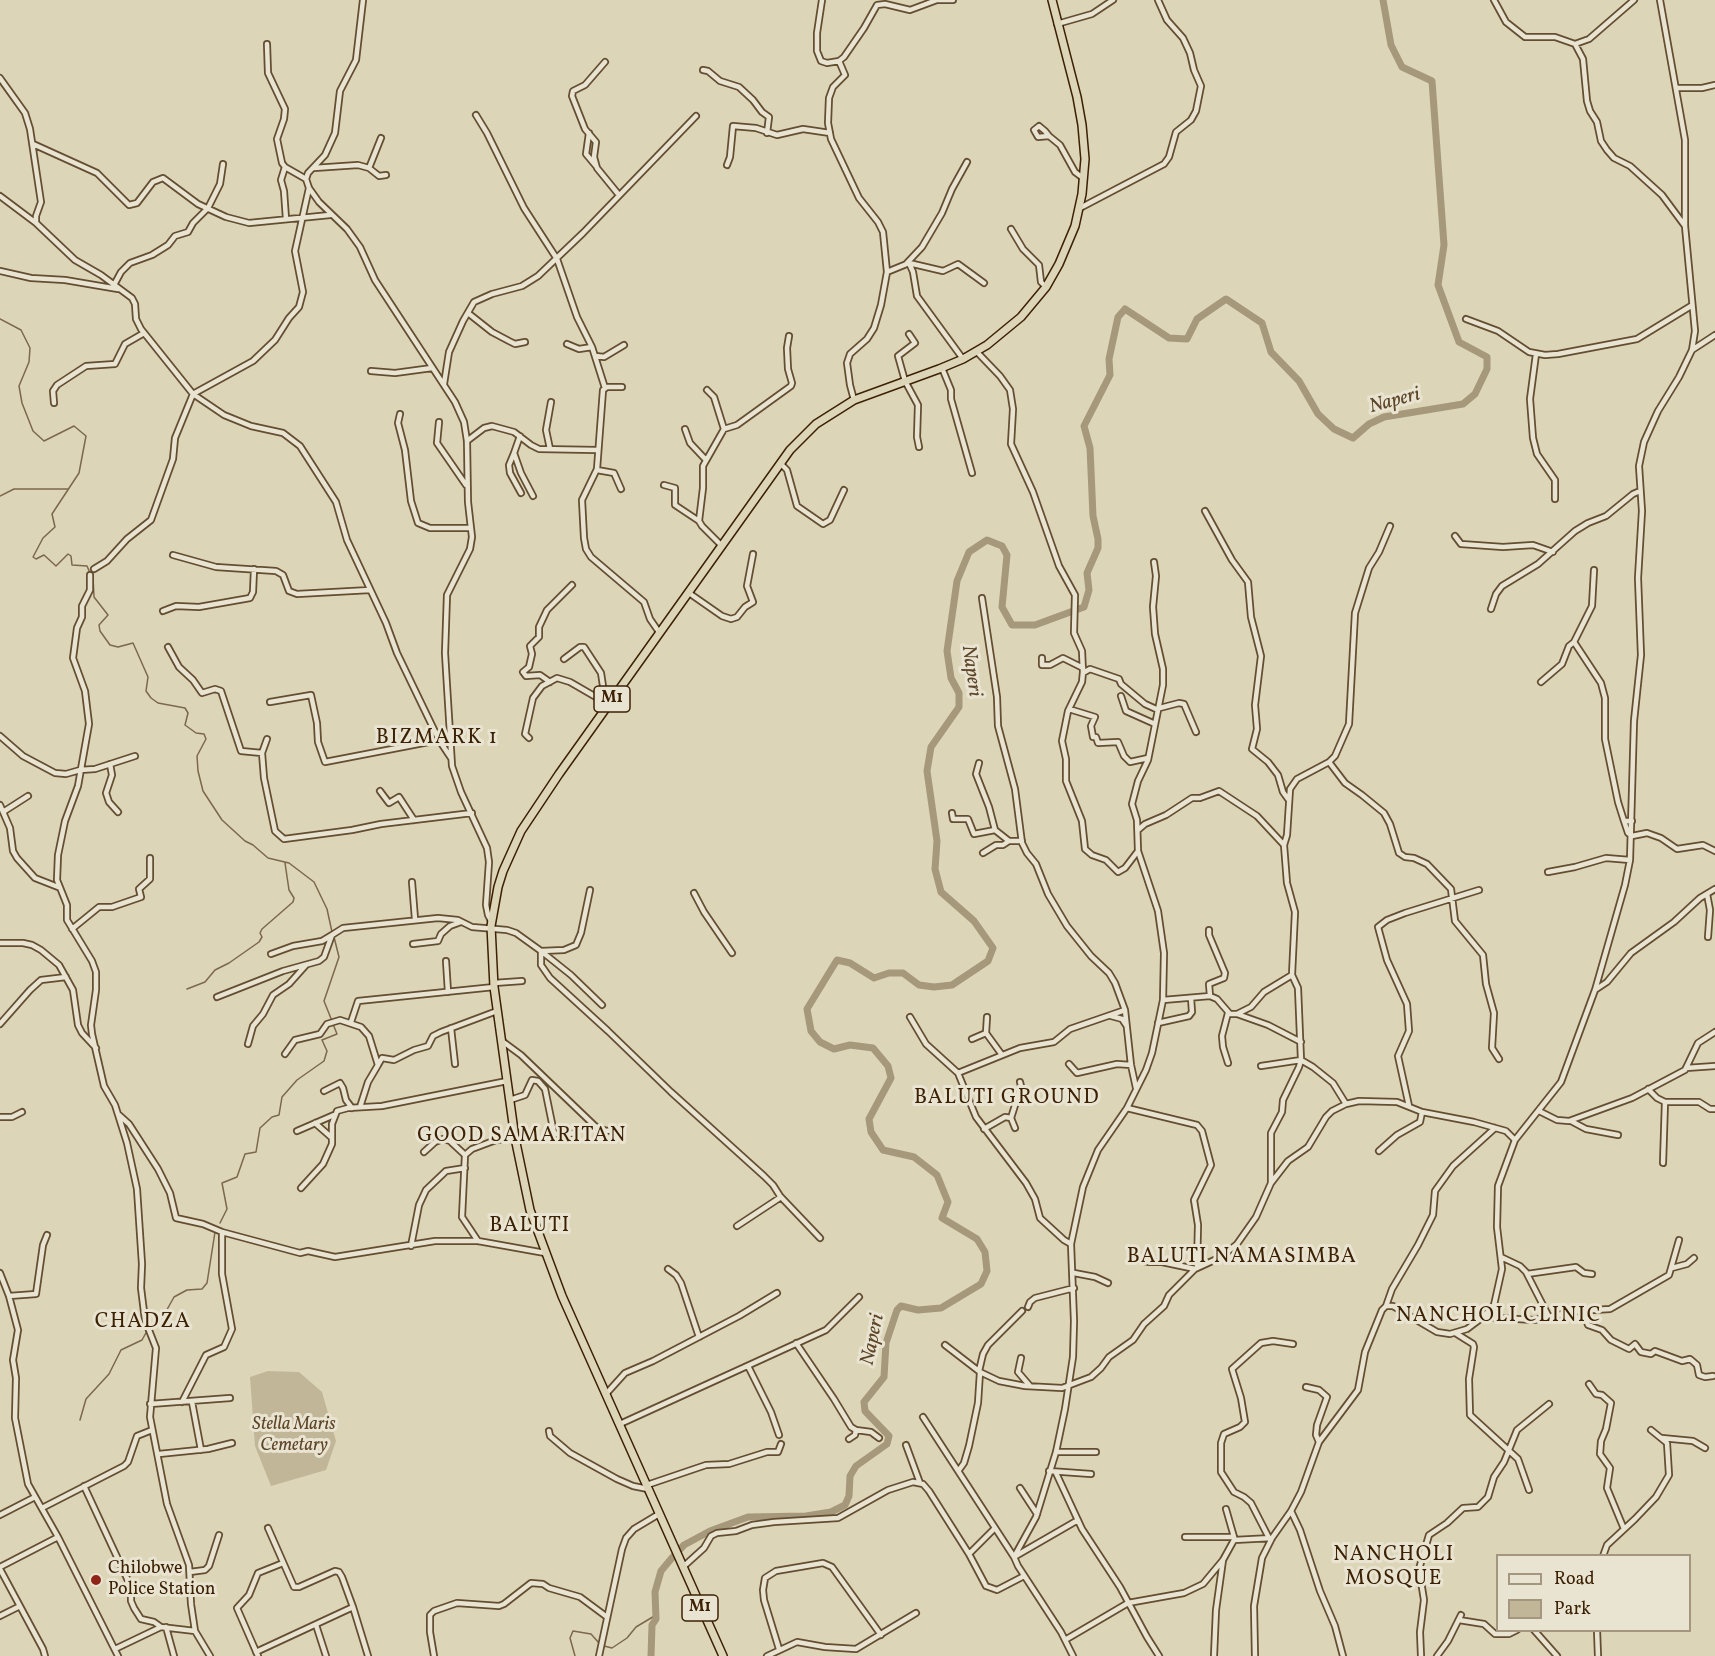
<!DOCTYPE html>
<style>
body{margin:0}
#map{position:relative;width:1715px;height:1656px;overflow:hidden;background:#ddd5b8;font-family:Vollkorn,serif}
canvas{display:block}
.legend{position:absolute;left:1496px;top:1554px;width:195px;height:78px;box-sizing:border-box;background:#e9e4d1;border:2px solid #a4967f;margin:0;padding:8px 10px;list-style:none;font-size:18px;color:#3c2104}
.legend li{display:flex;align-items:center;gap:12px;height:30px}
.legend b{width:30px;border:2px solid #a4967f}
</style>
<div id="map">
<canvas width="1715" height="1656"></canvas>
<ul class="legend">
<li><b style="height:8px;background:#e9e4d1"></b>Road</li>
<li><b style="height:16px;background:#c2b699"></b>Park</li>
</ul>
</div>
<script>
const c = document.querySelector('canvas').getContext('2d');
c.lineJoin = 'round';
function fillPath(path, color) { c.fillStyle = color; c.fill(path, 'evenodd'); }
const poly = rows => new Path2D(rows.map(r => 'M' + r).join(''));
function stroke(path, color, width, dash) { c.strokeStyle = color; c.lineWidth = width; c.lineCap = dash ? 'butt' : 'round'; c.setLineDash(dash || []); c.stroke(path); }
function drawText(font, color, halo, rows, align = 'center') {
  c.font = font + ' Vollkorn,serif'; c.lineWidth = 6; c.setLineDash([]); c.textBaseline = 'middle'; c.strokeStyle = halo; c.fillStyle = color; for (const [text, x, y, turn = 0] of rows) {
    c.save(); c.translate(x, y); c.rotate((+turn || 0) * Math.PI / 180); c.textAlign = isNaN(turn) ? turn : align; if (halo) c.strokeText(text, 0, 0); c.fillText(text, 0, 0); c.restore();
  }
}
const green = poly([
 [268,1371,299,1372,322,1392,336,1441,326,1470,271,1486,255,1446,250,1377]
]);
const stream = poly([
 [0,319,21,330,30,348,29,362,19,386,22,403,33,431,44,441,74,426,86,436,79,473,52,514,55,527,43,538,33,557,36,559,44,555,56,566,68,554,71,556,72,565,87,566,90,573],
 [0,496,14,489,68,489],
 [93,577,94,597,108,615,99,625,100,631,110,645,118,647,133,643,148,677,146,691,151,698,158,703,185,708,188,713,185,725,196,733,204,734,206,739,197,756,198,771,203,791,222,820,245,841,253,845,268,858,289,863,314,882,327,909,332,932],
 [187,989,205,982,215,970,229,963,259,942,262,937,260,933,262,929,293,902,294,898,289,890,285,863],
 [332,1021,324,1001,339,957,334,937],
 [220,1223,227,1209,222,1183,237,1177,245,1154,256,1152,260,1128,272,1117,279,1115,282,1097,297,1080,324,1061,327,1051,322,1040,337,1034,333,1024],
 [150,1327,164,1315,174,1297,187,1290,202,1289,207,1283,215,1232],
 [80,1420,86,1399,109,1374,121,1350,142,1340,147,1331],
 [604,1646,612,1648,627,1638,636,1627,656,1615],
 [575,1656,570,1638,573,1631,591,1634,599,1643]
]);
const river = poly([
 [651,1656,652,1625,656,1619,655,1592,661,1571,671,1559,684,1545,710,1531,748,1517,806,1516,831,1512,845,1505,849,1496,850,1476,856,1466,887,1444,889,1436,865,1411,864,1402,884,1377,886,1343,897,1310,901,1306,918,1310,941,1308,981,1284,987,1271,985,1252,977,1239,942,1218,948,1202,937,1175,914,1157,883,1150,871,1132,869,1119,891,1078,888,1066,873,1048,850,1045,834,1049,820,1042,811,1031,807,1009,837,960,850,963,874,978,889,973,903,973,919,985,934,987,952,985,988,961,993,948,974,921,941,892,935,869,937,841,927,771,931,747,959,707,959,693,951,678,947,651,957,581,969,552,987,540,1002,546,1007,555,1002,607,1012,625,1035,625,1084,607,1089,590,1087,573,1098,548,1098,539,1093,516,1090,448,1084,426,1110,375,1109,359,1118,317,1125,309,1169,338,1187,339,1197,319,1226,299,1262,323,1271,352,1299,381,1318,414,1334,429,1353,438,1369,424,1384,417,1463,404,1475,394,1487,369,1487,357,1459,342,1438,285,1444,245,1432,81,1402,67,1391,45,1383,0]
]);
const minor = poly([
 [363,0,356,60,340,91,335,133,325,155,308,173,306,179,309,188,319,202,347,229,360,247,375,280,455,402,464,422,467,441,468,502,472,537,470,549,447,595,445,653,447,686,452,766,461,792,487,848,489,862,486,905,488,915,492,923],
 [822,0,817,33,817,51,821,61,827,63,839,61,844,57,864,28,877,5,885,4,910,10,937,0,953,0],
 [1494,0,1506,22,1525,37,1555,37,1575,44],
 [1634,0,1589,39,1575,44,1583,59,1587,101,1590,111,1597,122,1601,141,1607,150,1614,158,1630,166,1662,195,1685,226],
 [1057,24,1092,14,1113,0],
 [267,44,268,73,285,109,284,119,277,139,282,163,285,167,306,179],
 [839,61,845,75,833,87,829,98,828,123,831,139,859,198,878,222,883,232,887,272,881,305,874,328,867,339,850,354,847,363,850,385,854,400],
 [605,62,585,85,573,91,572,96,585,129,596,142,594,157,597,168,619,195],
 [703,70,708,71,720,81,739,87,753,100,762,112,769,117,767,133],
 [0,78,25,113,30,129,41,202,36,216,36,223,75,260,101,275,132,298,135,304,136,319,141,329,193,394,224,415,251,426,283,433,300,446,336,502,347,540,386,623,397,653,439,740,451,758],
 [1677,88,1702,88,1715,85],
 [476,115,487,133,524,208,557,259,577,317,592,347,579,349,567,344],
 [589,133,586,154,596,166],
 [1049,136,1045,131,1039,126,1034,130,1038,137,1049,136,1060,145,1075,172,1083,178],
 [33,144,97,173,129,205,137,203,153,182,163,178,198,204,226,217,249,223,330,215],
 [727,165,730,157,733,126,756,128,777,135,803,129,830,133],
 [285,167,281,180,284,191,286,219],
 [314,168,358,165,369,168,379,176,386,175],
 [369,168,381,138],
 [0,196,36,223],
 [1080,208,1164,164,1169,157,1176,132,1191,120,1196,111,1201,86,1194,70,1190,53,1183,38,1167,20,1158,0],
 [1011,229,1023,249,1039,265,1041,282,1046,287],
 [909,263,913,272,917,296,963,359],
 [906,264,922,247,942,213,952,189,967,162],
 [0,271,31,278,65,280,118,289],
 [887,272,909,263,943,271,958,264,984,283],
 [114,285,121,272,130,263,152,255,168,245,175,236,188,232,193,223,208,208,220,184,223,164],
 [468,313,492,332,509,341,515,344,525,342],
 [1466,319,1498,331,1529,352,1545,355,1558,354,1637,339,1691,306],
 [909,334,915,343,898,356,905,381,918,405,917,437,919,447],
 [592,347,605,388],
 [1692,350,1715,335],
 [976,351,1000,376,1010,390,1013,409,1011,444,1033,492,1059,566,1075,595,1074,633,1082,651,1083,672,1082,682,1068,711,1062,741,1066,759,1066,781,1082,821,1085,849,1092,855,1106,860,1118,872,1125,868,1138,851],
 [1536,354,1530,399,1533,438,1537,454,1555,480,1555,499],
 [596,356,604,357,624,345],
 [942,368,951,390,951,399,972,473],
 [371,371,395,373,432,368],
 [444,384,449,352,463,321,474,302,492,294,522,286,538,276,583,233,696,116],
 [622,387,607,387,603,390,597,469,582,500,584,538,586,549,591,557,644,602,650,619,659,632],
 [707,390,714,397,724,429,703,466,703,488,699,521,702,526,721,545],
 [54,403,53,391,57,385,86,366,115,364,125,344,144,333],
 [400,414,398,423,405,450,411,501,418,523,430,528,471,528],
 [439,422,437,443,466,485],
 [685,429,690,443,706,460],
 [724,429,737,425,791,386,792,383,788,369,787,348,789,336],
 [520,436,514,453,521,473,533,496],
 [467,441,484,428,492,426,514,432,531,445,539,449,597,450],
 [550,449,546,430,551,402],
 [514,453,509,465,510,473,521,493],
 [780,463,787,470,797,506,823,524,830,520,844,490],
 [597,470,614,473,621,489],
 [664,485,675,488,675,505,699,521],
 [1205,511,1232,560,1248,582,1251,617,1261,656,1255,705,1257,729,1252,749,1268,762,1278,775,1283,792,1288,799],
 [1455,536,1461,544,1503,547,1533,545,1553,552],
 [173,555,216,567,276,571,283,575,289,591,297,594,370,590],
 [94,569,107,561,127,539,151,520,173,459,175,438,193,394,253,361,275,340,289,318,299,307,303,292,295,251,309,188],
 [1594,570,1592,606,1574,642,1601,683,1605,698,1605,739,1618,802,1624,821,1632,821],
 [90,575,90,590,82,606,82,617,77,628,73,658,85,691,89,724,78,786,65,821,58,855,57,880,67,905,67,920,92,961,96,972,96,990,91,1025,92,1034,104,1086,115,1105,127,1143,137,1189,142,1264,141,1288,145,1320,156,1348,150,1417,167,1504,189,1565,191,1604,195,1631,210,1656],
 [689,593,722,616,731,619,737,617,745,607,753,602,747,586,753,554],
 [982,598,997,697,998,726,1015,789,1022,843,1027,853,1036,864,1048,894,1067,926,1091,956,1109,973,1115,983,1125,1010,1131,1065,1136,1088],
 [1491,609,1496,594,1502,586,1538,564,1575,531,1588,523,1606,516,1633,494,1640,491],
 [163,611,176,606,199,607,250,598,253,592,254,569],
 [168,647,179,667,193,680,202,693,215,689,221,691,241,751,262,753],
 [1042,658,1042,665,1050,665,1063,658,1083,668],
 [564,659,580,647,584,647,601,673,603,686,608,704],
 [1083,673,1090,669,1119,679,1121,684,1145,704,1156,709,1179,703,1184,704,1196,732],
 [550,682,540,675,526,676,523,672,529,667,532,654,530,646,539,637,539,627,547,610,572,585],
 [1541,682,1562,664,1569,646,1574,642],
 [1121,696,1126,711,1155,724],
 [270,702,311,695,317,723,318,742,325,762,439,740],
 [1069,709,1095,717,1091,726,1093,737,1096,737,1098,743,1118,742,1124,756,1130,762,1148,758],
 [0,736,23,756,55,773,66,774,80,770,95,769,135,756],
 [529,738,525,734,533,698,542,686,557,678,570,682,608,704],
 [267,739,262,753,264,778,275,831,284,839,352,830,381,824,472,813],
 [1329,762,1345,783,1362,795,1384,813,1390,824,1399,853,1405,857,1414,858,1427,864,1451,889,1455,921,1483,955,1486,984,1494,1013,1492,1048,1499,1059],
 [979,763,976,774,989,807,995,830,1009,841,1022,841],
 [110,764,112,775,106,793,109,802,118,812],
 [380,791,389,803,399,797,414,820],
 [0,805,10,828,13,851,17,858,35,878,58,887],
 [3,812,28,796],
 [952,813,953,819,968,819,974,834,995,830],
 [1624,821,1628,833,1632,836,1647,833,1661,838,1677,849,1703,845,1715,851],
 [1138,830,1145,824,1166,815,1192,798,1200,798,1219,791,1257,816,1284,845],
 [983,853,996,845,1003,845,1009,841],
 [1548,872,1575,867,1606,858,1630,860],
 [412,882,415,919],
 [694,893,704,912,732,953],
 [1707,894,1710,910,1708,937],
 [72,929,99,907,112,907,141,897,139,889,150,879,150,858],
 [1209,930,1209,935,1225,973,1224,978,1209,984,1210,996],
 [0,943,23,943,32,945,41,950,59,965,73,990,78,1025,82,1033,96,1048],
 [413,944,438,941,441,934,450,926,461,922],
 [541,951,564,950,576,945,581,933,590,890],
 [541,951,571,975,602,1005],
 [271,954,293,946,322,941,332,935],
 [446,961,448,992],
 [494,983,522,981],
 [1595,990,1607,982,1631,953,1674,922,1700,898,1715,889],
 [217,997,283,971,319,961,324,957,332,935,343,928,438,918,458,920,472,927,507,930,516,933,541,951,541,965,550,978,608,1031,671,1092,764,1176,773,1185,780,1196,820,1238],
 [1163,1000,1210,996,1217,999,1230,1014,1237,1014,1251,1007,1264,992,1292,975,1295,912,1287,883,1284,845,1287,835,1290,789,1297,779,1329,762,1335,756,1349,724,1355,613,1369,568,1379,552,1390,526],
 [1237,1014,1268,1025,1301,1042],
 [1111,1016,1122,1019,1126,1025],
 [910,1017,926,1044,958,1073,976,1117,1026,1183,1035,1199,1040,1218,1064,1240,1071,1244],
 [987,1017,986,1033,1002,1055],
 [351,1022,358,1001,494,987],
 [1158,1023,1189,1016,1192,1012,1191,998],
 [0,1024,30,990,41,980,66,977],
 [451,1028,455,1064],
 [972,1039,986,1033],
 [502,1041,521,1055,595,1126,606,1131,621,1129],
 [248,1044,253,1026,263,1014,273,995,289,984,306,965],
 [285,1054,295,1040,320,1034,327,1024,340,1020,361,1027,369,1036,378,1065,368,1082,360,1107],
 [1228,1063,1223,1047,1222,1036,1228,1013],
 [1069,1064,1077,1073,1117,1064,1131,1065],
 [378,1065,382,1058,394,1060,414,1050,428,1046,433,1036,441,1032,497,1011],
 [1261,1066,1301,1060,1313,1067,1333,1083,1346,1104],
 [1686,1068,1715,1066],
 [958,1073,1020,1048,1054,1042,1070,1029,1125,1010],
 [1648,1089,1657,1098,1665,1102,1699,1102,1710,1109,1715,1109],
 [324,1091,340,1083,343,1088,346,1100,352,1108],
 [510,1100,525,1095,532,1080,538,1081,545,1089,554,1133,559,1135,576,1133],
 [1409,1106,1398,1056,1409,1031,1407,1004,1387,960,1378,927,1387,920,1405,913,1479,890],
 [1127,1108,1197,1125,1202,1131,1211,1165,1194,1200,1198,1225,1197,1267],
 [1539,1111,1557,1120,1569,1121,1632,1098,1685,1070,1698,1043,1715,1032],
 [119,1115,129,1124,158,1169,170,1193,176,1218,203,1224,222,1232],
 [0,1117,12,1117,22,1112],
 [1571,1121,1586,1129,1618,1135],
 [315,1123,331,1137],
 [1015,1128,1011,1118,1021,1086,1020,1082],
 [984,1129,1005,1117,1011,1118],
 [297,1131,334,1115],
 [1379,1151,1397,1135,1420,1122,1422,1112],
 [424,1152,435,1142,443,1139,450,1141,465,1155],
 [1663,1163,1665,1102],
 [1271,1183,1271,1133,1282,1112,1283,1100,1299,1067,1301,1060,1298,988,1292,975],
 [301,1188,323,1164,332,1144,332,1124,337,1111,348,1108,382,1106,507,1081],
 [737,1226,781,1197],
 [478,1241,462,1217,465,1155,472,1149,496,1140,515,1138],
 [411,1246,419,1205,426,1190,446,1171,465,1168],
 [1501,1257,1520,1266,1526,1272,1549,1317],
 [1132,1258,1149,1262,1162,1262,1195,1269],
 [1672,1268,1687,1264,1694,1258],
 [668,1269,676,1275,681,1283,699,1337],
 [0,1273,9,1296,18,1330,13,1360,16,1378,15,1418,28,1484,58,1537,118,1656],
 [1074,1273,1095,1277,1108,1283],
 [1527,1274,1576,1267,1584,1273,1592,1274],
 [9,1296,36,1294,43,1245,47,1235],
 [1386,1306,1392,1289,1418,1245,1433,1215,1435,1191,1453,1166,1495,1128],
 [1028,1307,1030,1302,1035,1298,1074,1288],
 [1583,1311,1588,1325,1602,1330,1611,1340,1629,1349,1635,1344,1641,1352,1651,1354,1655,1351,1682,1361,1690,1359,1697,1365,1699,1375,1705,1377,1713,1376],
 [1483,1317,1534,1320,1578,1311,1610,1309,1669,1275,1679,1240],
 [1457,1334,1473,1344,1474,1347,1469,1379,1470,1415,1518,1459,1529,1490],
 [796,1343,834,1399,851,1427,856,1430,871,1432,879,1438],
 [945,1345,980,1372,999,1381,1025,1386,1062,1388,1091,1377,1101,1368,1109,1357,1133,1340,1144,1324,1164,1306,1169,1295,1195,1269,1221,1257,1237,1244,1256,1217,1271,1183,1288,1161,1308,1147,1326,1117,1332,1111,1346,1104,1359,1101,1397,1102,1422,1112,1474,1122,1506,1131,1515,1140],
 [1021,1358,1018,1372,1030,1386],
 [748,1366,771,1412,779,1435],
 [979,1371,983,1354,988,1345,1022,1311],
 [1589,1384,1596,1394,1602,1395,1611,1403,1606,1429,1601,1441,1600,1454,1610,1468,1607,1488,1624,1529],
 [1306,1387,1319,1390,1327,1397,1317,1425,1316,1435,1319,1442],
 [606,1394,625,1373,653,1361,739,1316,777,1293],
 [182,1402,206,1355,224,1347,232,1329,222,1274,222,1232,300,1253,308,1251,335,1257,435,1241,478,1241,545,1253],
 [192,1402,201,1450],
 [150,1404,230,1398],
 [923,1417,1014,1557,1078,1520],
 [620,1424,826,1330,859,1297],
 [549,1431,550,1436,570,1453,617,1479,633,1486,648,1489],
 [1662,1438,1693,1441,1705,1448],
 [849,1439,855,1435,856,1430],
 [906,1445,920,1483],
 [1056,1452,1096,1452],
 [159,1454,208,1449,232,1443],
 [959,1470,964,1463,969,1446,978,1403,980,1372],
 [1049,1471,1091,1474],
 [1056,1473,1082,1529,1120,1587,1147,1637,1159,1656],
 [647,1485,706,1465,729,1464,767,1452,778,1452,781,1444],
 [84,1486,131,1587,131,1601,134,1608,141,1619,154,1622,161,1627],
 [1020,1488,1037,1514],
 [42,1508,124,1466,128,1462,137,1436,152,1430],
 [1226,1509,1234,1537],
 [1291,1511,1300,1530,1320,1591,1335,1626,1343,1656],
 [0,1515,35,1497],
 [1185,1537,1234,1537],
 [1269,1538,1251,1503,1244,1497,1234,1492,1221,1472,1221,1443,1224,1434,1240,1427,1245,1422,1241,1398,1232,1369,1261,1343,1273,1341,1293,1344],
 [969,1554,995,1528],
 [1603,1556,1607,1545,1635,1519,1656,1497,1669,1475,1667,1443,1651,1430],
 [0,1567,58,1537],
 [683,1567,704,1548,711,1536,717,1533,736,1531,752,1525,774,1522,838,1518,888,1490,913,1482,923,1484,929,1491,969,1554,986,1586,997,1590,1024,1576],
 [0,1569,43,1649,45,1656],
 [190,1572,205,1570,209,1566,219,1535],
 [353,1607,368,1656],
 [0,1616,20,1606],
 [1459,1620,1484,1624,1495,1634,1509,1634,1517,1630],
 [316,1625,326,1656],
 [166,1627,174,1656],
 [1534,1630,1557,1656],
 [1597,1630,1598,1656],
 [1065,1640,1128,1603,1184,1593,1203,1584,1223,1560,1234,1540,1272,1538],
 [115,1649,161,1627,195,1631],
 [779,1649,764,1600,763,1590,765,1578,776,1571,823,1563,832,1567,881,1635],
 [256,1652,353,1607,342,1577,339,1572,335,1571,299,1587,294,1587,268,1528],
 [258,1656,237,1608,249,1595,258,1573,283,1563],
 [434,1656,430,1632,430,1615,434,1611,457,1603,499,1606,504,1604,531,1583,543,1584,549,1588,580,1597,607,1617],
 [599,1656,622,1549,626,1538,634,1529,659,1514],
 [767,1656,797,1642,825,1647,856,1649,916,1613],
 [1073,1656,1061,1632,1018,1566,1014,1557,1036,1517,1056,1452,1065,1409,1073,1357,1074,1321,1071,1244,1083,1187,1098,1150,1127,1108,1146,1070,1152,1053,1163,1000,1164,953,1158,911,1138,851,1137,820,1132,804,1138,781,1148,760,1163,685,1163,669,1155,634,1153,607,1156,576,1154,562],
 [1214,1656,1216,1610,1223,1560],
 [1255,1656,1254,1606,1262,1558,1272,1538,1291,1511,1301,1492,1319,1442,1358,1390,1365,1352,1382,1310,1386,1306,1393,1306,1437,1332,1450,1334,1467,1329,1483,1317,1494,1305,1502,1269,1497,1227,1498,1186,1515,1140,1561,1082,1595,990,1625,885,1630,860,1634,721,1641,655,1638,578,1642,511,1639,466,1644,442,1658,411,1679,377,1692,350,1695,331,1685,226,1685,140,1660,0],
 [1421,1656,1420,1632,1424,1600,1419,1569,1429,1535,1447,1523,1463,1508,1478,1507,1488,1497,1494,1477,1504,1462,1517,1430,1549,1404],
 [1437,1656,1448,1641,1461,1615]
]);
const highway = poly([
 [723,1656,562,1296,530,1210,515,1138,494,987,491,926,498,887,503,871,521,831,559,774,790,450,816,424,854,400,939,369,963,359,987,345,1021,317,1046,287,1059,264,1075,226,1082,194,1085,159,1082,125,1077,97,1052,0]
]);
const markers = [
 [96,1580,6,"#8f2418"]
];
const shields = [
 [612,699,36],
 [700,1608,36]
];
const shieldNames = [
 ["M1",612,699],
 ["M1",700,1608]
];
const parkNames = [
 ["Stella Maris",294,1426],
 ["Cemetary",294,1447]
];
const poiNames = [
 ["Chilobwe",108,1570],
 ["Police Station",108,1591]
];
const waterNames = [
 ["Naperi",1395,402,-15],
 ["Naperi",970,671,82],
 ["Naperi",874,1340,-78]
];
const quarterNames = [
 ["BIZMARK 1",437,739],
 ["BALUTI GROUND",1007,1099],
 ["GOOD SAMARITAN",522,1137],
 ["BALUTI",530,1227],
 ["BALUTI NAMASIMBA",1242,1258],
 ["NANCHOLI CLINIC",1499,1317],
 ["CHADZA",143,1323],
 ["NANCHOLI",1394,1556],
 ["MOSQUE",1394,1580]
];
fillPath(green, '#c2b699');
stroke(stream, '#7c684b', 1.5);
stroke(river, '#a6987b', 7);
stroke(minor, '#644e31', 8);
stroke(highway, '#3c2104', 10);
stroke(minor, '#e9e4d1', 4.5);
stroke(highway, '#ddd5b8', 7);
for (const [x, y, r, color] of markers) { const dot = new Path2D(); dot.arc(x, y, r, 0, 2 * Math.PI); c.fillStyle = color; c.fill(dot); stroke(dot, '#e9e4d1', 2); }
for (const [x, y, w] of shields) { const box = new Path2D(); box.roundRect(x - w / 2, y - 13, w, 26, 4.5); c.fillStyle = '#e9e4d1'; c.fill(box); stroke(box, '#3c2104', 1.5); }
drawText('bold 16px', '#3c2104', null, shieldNames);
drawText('italic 18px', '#5e4629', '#e9e4d1', parkNames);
drawText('18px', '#3c2104', '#e9e4d1', poiNames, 'left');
drawText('italic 20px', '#5c4528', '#e9e4d1', waterNames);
c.letterSpacing = '1.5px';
drawText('21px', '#3c2104', '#e9e4d1', quarterNames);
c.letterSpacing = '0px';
</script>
